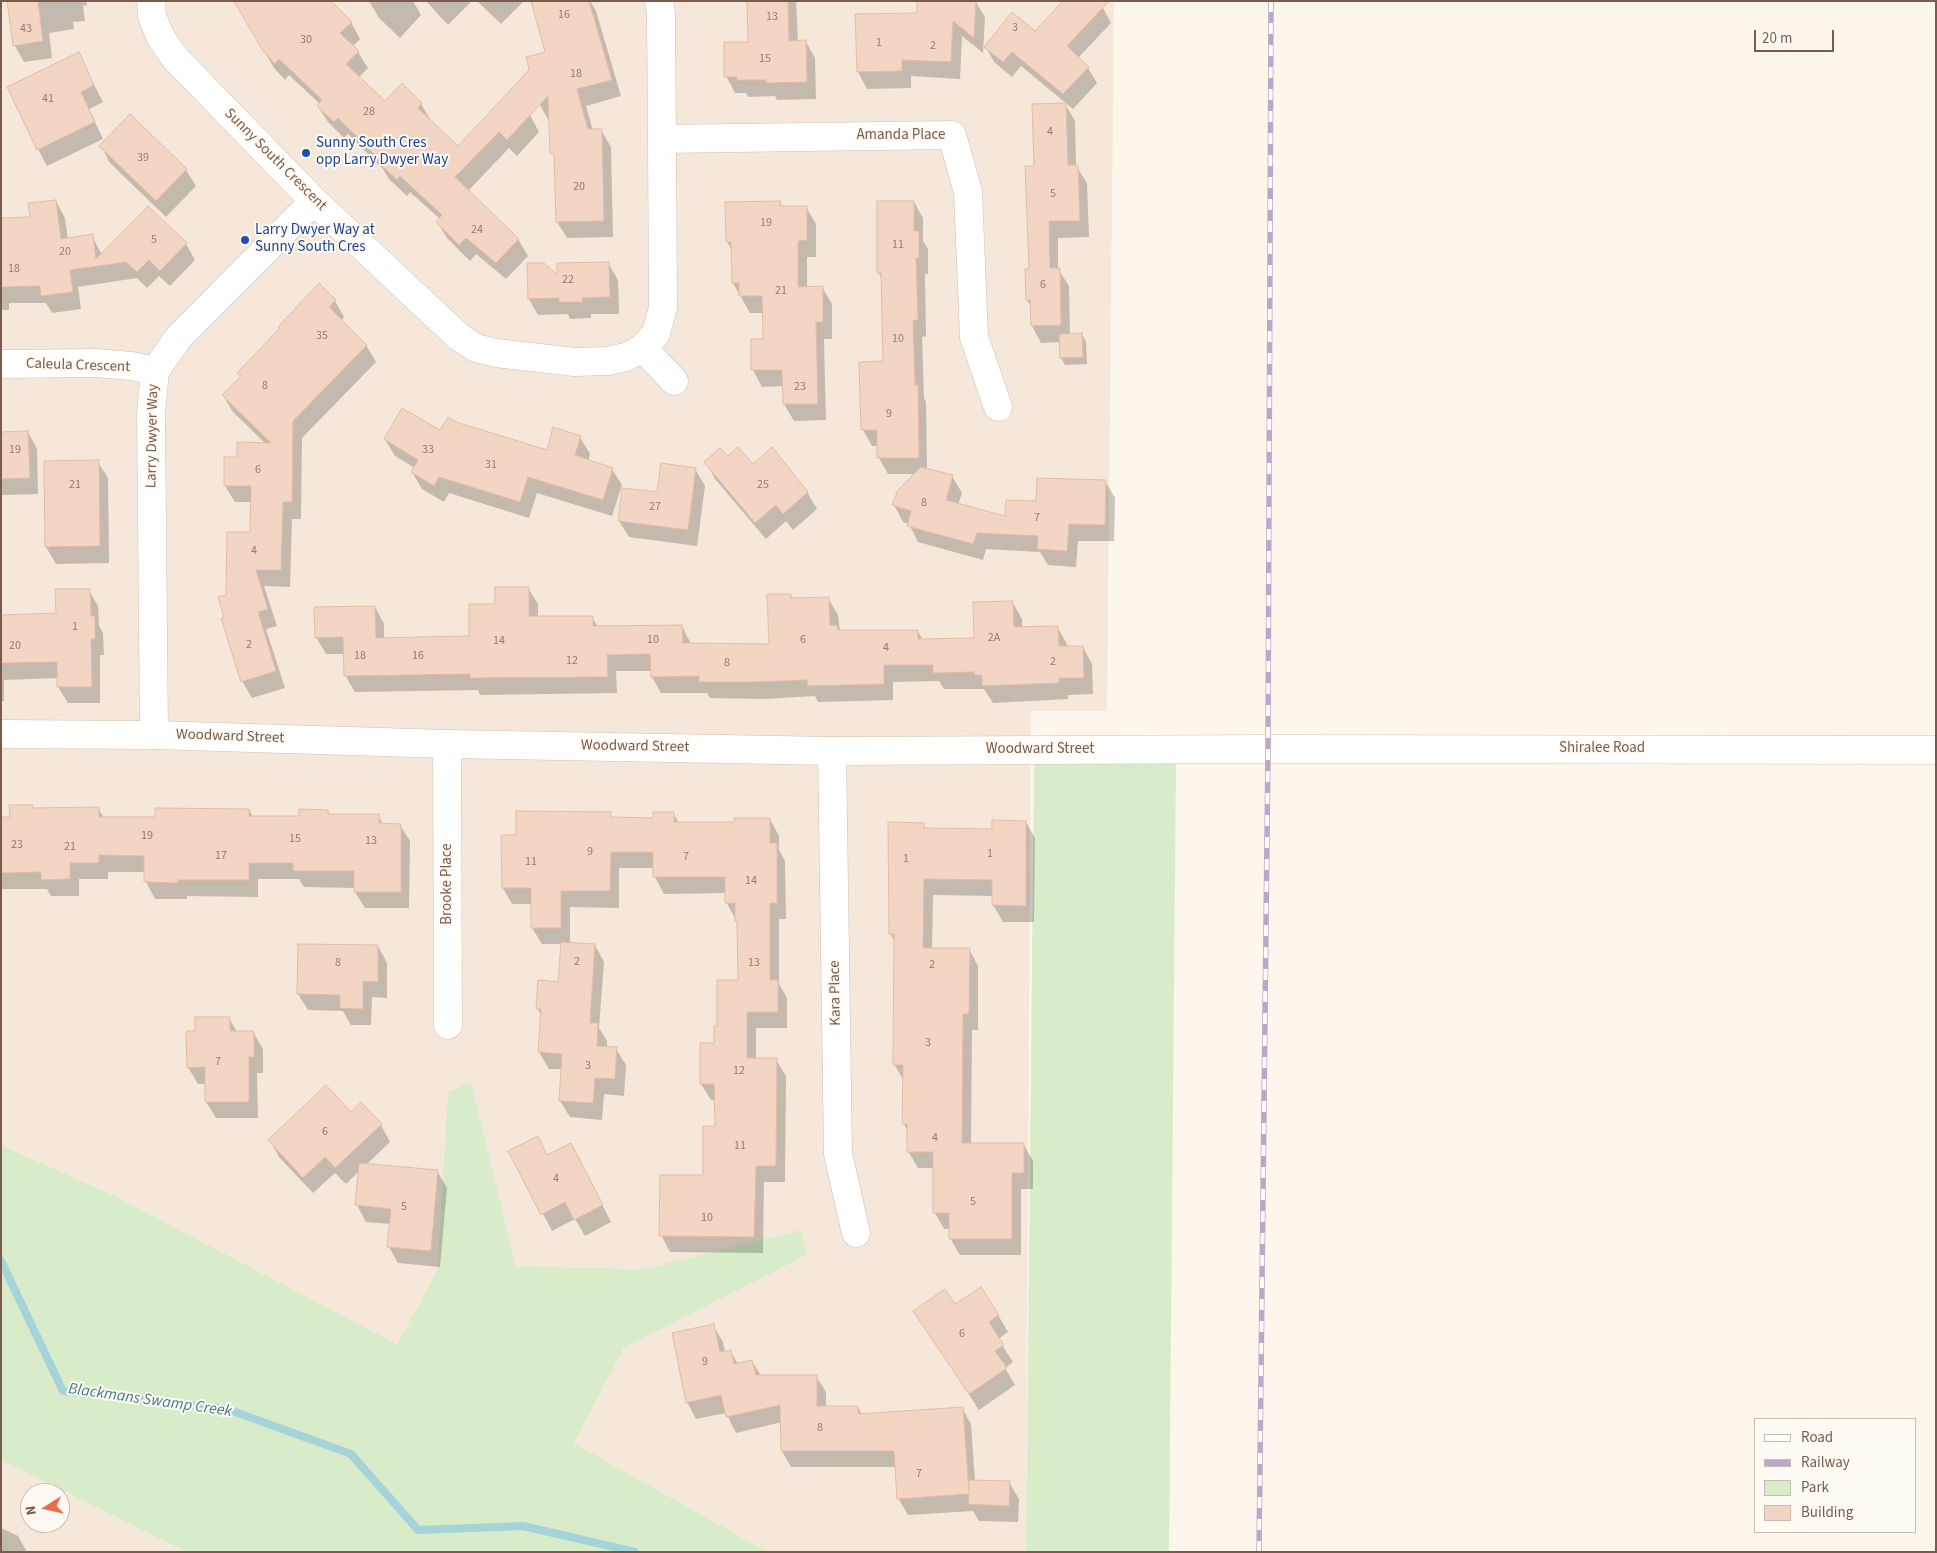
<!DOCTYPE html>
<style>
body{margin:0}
#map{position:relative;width:1937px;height:1553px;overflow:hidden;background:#fdf6ec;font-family:"Source Sans 3",sans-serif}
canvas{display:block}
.frame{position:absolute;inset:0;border:2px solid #7a5c4d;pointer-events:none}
.legend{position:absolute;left:1754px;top:1418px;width:162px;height:115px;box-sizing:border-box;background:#fffaf3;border:1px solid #cabbb1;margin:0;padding:6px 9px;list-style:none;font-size:15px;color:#7a5c4d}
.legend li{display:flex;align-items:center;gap:10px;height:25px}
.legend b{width:25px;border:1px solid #cabbb1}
.north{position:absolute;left:20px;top:1483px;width:50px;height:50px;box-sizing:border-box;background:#fffaf3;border:1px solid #cabbb1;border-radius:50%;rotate:260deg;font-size:14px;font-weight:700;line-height:20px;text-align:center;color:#7a5c4d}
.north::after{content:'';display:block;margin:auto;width:18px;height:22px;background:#e76f51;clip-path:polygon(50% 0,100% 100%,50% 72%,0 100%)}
.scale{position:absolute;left:1754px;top:30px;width:80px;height:22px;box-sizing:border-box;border:2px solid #7a5c4d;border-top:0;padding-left:6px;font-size:15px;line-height:18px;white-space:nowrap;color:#7a5c4d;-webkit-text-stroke:4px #fffaf3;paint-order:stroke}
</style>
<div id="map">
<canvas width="1937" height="1553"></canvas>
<div class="frame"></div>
<ul class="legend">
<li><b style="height:6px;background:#fff"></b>Road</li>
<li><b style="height:6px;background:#b9a8c9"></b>Railway</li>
<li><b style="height:14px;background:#d8ecc9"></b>Park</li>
<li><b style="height:14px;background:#f3d5c3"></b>Building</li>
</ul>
<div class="north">N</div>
<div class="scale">20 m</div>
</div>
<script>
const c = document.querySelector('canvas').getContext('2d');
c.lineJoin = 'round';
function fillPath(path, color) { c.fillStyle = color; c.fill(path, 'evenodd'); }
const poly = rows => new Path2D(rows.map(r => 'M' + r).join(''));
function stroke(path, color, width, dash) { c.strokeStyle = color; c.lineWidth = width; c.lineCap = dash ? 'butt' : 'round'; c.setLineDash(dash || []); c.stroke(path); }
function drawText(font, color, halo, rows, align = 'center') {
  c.font = font + ' "Source Sans 3",sans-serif'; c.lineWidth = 4; c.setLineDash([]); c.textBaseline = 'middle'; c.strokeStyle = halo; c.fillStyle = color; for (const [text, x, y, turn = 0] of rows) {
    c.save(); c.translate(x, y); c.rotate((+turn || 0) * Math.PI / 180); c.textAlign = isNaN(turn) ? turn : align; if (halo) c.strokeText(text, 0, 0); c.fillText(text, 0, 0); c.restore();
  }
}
const residential = poly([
 [1,1,1114,1,1107,711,1031,711,1026,1552,768,1552,574,1443,624,1348,807,1255,801,1231,643,1269,516,1266,471,1083,448,1092,437,1270,397,1344,115,1196,1,1145],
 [1,1460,186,1552,1,1552],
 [30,1493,60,1493,60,1523,30,1523]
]);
const green = poly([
 [1034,761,1176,764,1169,1552,1026,1552],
 [471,1082,516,1266,643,1269,801,1230,807,1255,624,1348,574,1443,768,1552,186,1552,1,1460,1,1145,115,1196,397,1344,437,1270,448,1092]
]);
const shadow = poly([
 [8,1,86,1,87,5,83,6,85,21,73,22,74,29,49,33,52,58,24,62,15,46],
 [235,1,351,22,360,39,353,46,358,52,368,68,358,78,385,103,402,85,421,104,431,121,458,148,530,115,539,132,517,156,509,148,468,191,518,239,528,256,506,279,476,254,470,261,447,238,437,222,440,219,410,192,407,196,389,179,383,169,348,134,344,138,328,122,318,106,320,104,289,75,285,80,274,68],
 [369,1,413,1,421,15,400,38,379,18],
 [426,1,472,1,448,25],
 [477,1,524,1,501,24],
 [532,1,590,1,596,11,621,96,586,106,593,131,601,130,611,147,613,237,567,238,557,222,556,157,553,153,550,123,540,105,527,58,547,53],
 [748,1,796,1,798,42,806,42,815,58,816,99,777,100,775,96,748,97,746,93,735,93,726,76,749,43],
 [975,1,985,17,983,53,962,36,960,79,911,76,911,88,867,89,858,72,856,16,918,14],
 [1103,8,1111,23,1078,58,1088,68,1097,83,1073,109,1021,66,1012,77,994,62,986,47,1035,32],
 [78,54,103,102,89,109,103,139,47,166,38,149],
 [1065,104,1075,121,1076,166,1087,183,1089,237,1058,238,1058,269,1069,286,1070,335,1082,334,1086,342,1087,364,1065,365,1061,358,1060,342,1041,343,1032,326,1031,307,1027,300,1035,167],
 [101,146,186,170,196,186,166,217,110,163],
 [56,201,65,218,68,239,92,236,102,255,186,244,195,260,170,286,159,276,147,288,137,278,78,287,81,309,52,313,46,303,9,303,9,310,1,310,1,219,32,218],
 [779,202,782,208,806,207,816,224,816,257,807,257,807,288,822,287,832,304,832,339,824,339,826,420,794,421,784,404,784,386,762,387,753,370,764,340,763,313,750,313,733,283,732,250,727,242],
 [914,202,923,218,923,241,928,249,928,274,925,274,926,336,922,337,924,398,926,402,927,470,952,476,962,493,958,505,1006,518,1037,503,1105,481,1115,498,1114,541,1078,541,1076,567,1048,565,1040,552,986,549,983,560,918,542,909,524,903,522,894,505,915,474,888,474,879,458,878,446,872,446,863,430,884,362,883,280,878,272],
 [608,263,618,280,619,314,591,314,591,318,570,319,568,314,538,315,529,299,558,278],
 [335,301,344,317,341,321,366,345,376,362,302,438,301,519,292,519,290,587,264,586,277,626,266,629,285,688,252,698,242,681,226,618,227,596,251,534,252,502,235,502,225,486,238,458,266,444,233,412,223,395,241,377,238,373],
 [456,423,547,451,580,437,590,454,588,461,612,469,622,485,612,516,537,493,529,518,449,493,444,502,422,489,412,472,415,468,395,456,385,439,440,432],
 [28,432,37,449,38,494,1,495,1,433],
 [728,458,753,466,807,492,817,509,793,530,786,521,766,539,715,479,706,462],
 [98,462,108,478,109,563,56,564,46,547,45,463],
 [695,469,705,486,697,546,629,537,619,521],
 [528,588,538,604,538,617,592,617,598,627,682,626,691,644,770,645,790,595,793,599,828,598,838,615,840,632,918,631,923,641,975,640,1013,603,1022,619,1022,628,1058,628,1067,644,1067,648,1083,647,1092,664,1093,694,1068,695,1068,699,993,703,984,689,944,689,939,681,893,682,893,700,818,702,815,696,764,699,710,698,707,693,661,693,652,677,652,671,616,671,617,693,480,695,478,690,355,692,345,675,345,654,326,654,316,637,375,607,384,624,384,639,470,638,496,605],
 [89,590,98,606,99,626,103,633,104,655,100,655,100,703,68,703,58,687,58,678,4,680,4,701,1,701,1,616,57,615],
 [32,806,34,809,98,808,104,818,157,818,249,810,253,817,300,817,328,811,330,815,378,815,383,825,400,825,410,841,409,908,365,908,355,892,355,888,304,887,299,879,258,879,258,897,187,896,187,899,155,899,146,882,145,872,108,872,108,879,79,879,79,896,51,896,47,889,1,889,1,818,11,818],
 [673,813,679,823,736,823,770,819,779,836,779,850,785,861,786,919,779,919,779,984,787,998,787,1028,756,1028,756,1060,776,1060,786,1076,785,1182,764,1182,763,1253,670,1252,661,1235,704,1177,717,1127,716,1100,711,1100,701,1084,715,1044,719,1028,739,981,739,925,726,902,726,893,664,894,655,877,655,868,619,868,619,908,570,907,570,944,595,945,604,962,599,1028,607,1041,607,1048,616,1049,626,1065,624,1096,604,1094,602,1120,570,1117,560,1101,562,1069,549,1069,539,1052,542,1016,537,1008,559,983,562,944,542,944,532,928,533,904,512,904,503,888,517,836,610,814,613,819,654,819],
 [1026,822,1035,838,1034,922,1003,922,993,905,993,896,933,895,932,949,969,949,978,966,978,1030,972,1030,971,1144,1024,1145,1033,1161,1033,1189,1021,1189,1021,1255,960,1255,950,1238,950,1229,944,1229,935,1213,934,1168,918,1168,908,1151,908,1132,904,1124,904,1081,894,1064,895,942,890,933,923,824,926,829,993,830],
 [378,946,387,963,387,998,372,997,371,1025,351,1025,343,1011,308,1010,298,994],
 [229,1018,237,1032,253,1032,263,1049,263,1073,257,1073,258,1118,216,1118,206,1102,206,1084,198,1084,188,1067,197,1032],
 [381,1125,390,1142,366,1165,437,1171,447,1188,440,1267,398,1263,389,1247,391,1224,366,1222,357,1205,359,1171,346,1184,335,1173,313,1193,279,1157,270,1140],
 [537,1138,548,1156,580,1161,611,1222,585,1236,575,1219,552,1231,510,1151],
 [955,1306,998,1315,1008,1332,998,1339,1013,1362,1005,1368,1015,1385,979,1410,915,1312],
 [713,1326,723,1342,725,1352,730,1351,738,1364,752,1361,761,1376,816,1376,826,1392,826,1407,858,1407,862,1415,962,1408,971,1424,975,1481,1009,1482,1019,1499,1018,1522,979,1521,973,1511,908,1515,898,1498,896,1467,791,1467,782,1451,782,1422,736,1433,726,1413,696,1419,687,1402],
 [1,1528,18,1536,27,1552,1,1552]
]);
const stream = poly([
 [1,1261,63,1391,227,1409,351,1454,418,1530,523,1526,635,1552]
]);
const building = poly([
 [7,1,38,1,43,41,13,46,7,1],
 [234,1,331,1,352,22,340,33,359,51,346,64,385,101,402,83,422,103,418,108,458,146,529,70,526,57,545,52,531,1,589,1,612,80,577,89,588,129,602,129,604,221,556,222,554,154,550,154,548,96,507,140,499,132,455,177,519,239,496,263,466,238,459,245,436,222,442,215,400,176,397,180,378,162,380,160,338,118,334,122,317,106,322,100,279,59,275,64,263,51,234,1],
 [747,1,788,1,789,41,806,40,807,82,766,83,766,80,737,80,737,77,724,77,724,42,748,42,747,1],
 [917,1,976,1,974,38,953,21,951,62,902,60,902,71,857,72,855,14,917,13,917,1],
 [1063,1,1109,1,1067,46,1089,67,1063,94,1012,52,1003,62,984,47,1012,12,1035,31,1063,1],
 [79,52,94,85,81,92,95,122,37,150,7,87,79,52],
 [1066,103,1068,165,1078,165,1080,221,1049,221,1050,268,1060,268,1061,325,1031,326,1030,300,1026,300,1025,269,1029,269,1025,166,1034,166,1032,104,1066,103],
 [130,114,187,169,156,201,99,146,130,114],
 [56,200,61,239,93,234,96,259,148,206,187,243,160,271,149,260,137,272,126,262,70,270,73,292,41,296,40,286,1,287,1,218,30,217,28,203,56,200],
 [780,201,780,206,807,206,807,240,798,241,798,287,823,286,823,322,816,322,818,404,783,404,782,370,751,370,751,339,763,339,762,296,739,296,739,283,732,283,731,242,726,242,725,202,780,201],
 [877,201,914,201,914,231,919,231,919,258,916,258,918,320,913,320,915,385,918,385,919,458,877,458,877,430,861,430,859,362,883,361,881,273,877,273,877,201],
 [609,262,610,297,582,298,583,302,559,302,559,298,528,299,527,263,544,263,557,275,557,263,609,262],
 [319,283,336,300,329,307,367,345,293,421,292,502,283,502,281,570,256,570,268,609,258,612,276,671,241,682,221,618,224,618,218,597,226,595,227,532,250,532,251,486,224,486,224,457,237,457,237,442,271,443,222,395,241,376,237,373,280,328,278,327,319,283],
 [1082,333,1083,357,1060,358,1059,334,1082,333],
 [402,408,440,430,448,417,456,422,547,450,553,427,581,436,575,455,613,468,603,500,528,477,520,502,439,477,434,486,411,472,418,460,384,439,402,408],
 [28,431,30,478,1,479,1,432,28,431],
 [738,447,753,464,772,447,808,492,783,514,776,505,755,523,704,462,720,448,728,456,738,447],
 [99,460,100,546,45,547,44,461,99,460],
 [661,463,696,468,688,530,618,521,622,488,657,492,661,463],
 [921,467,953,475,946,500,1005,516,1006,500,1036,501,1037,478,1106,480,1105,525,1069,524,1067,551,1037,549,1038,536,977,533,973,544,907,526,911,511,892,505,898,490,921,467],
 [495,587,529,587,529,616,593,616,593,626,682,625,683,643,769,644,767,594,791,594,791,598,829,597,830,625,837,625,838,630,918,630,918,639,974,638,973,602,1013,601,1014,627,1058,626,1059,646,1083,646,1084,678,1059,678,1059,683,982,686,982,675,974,675,974,672,933,673,933,665,884,665,884,684,808,686,807,680,754,682,699,682,699,676,651,677,650,654,607,655,608,677,470,678,470,674,344,676,343,637,315,638,314,607,375,606,376,638,469,636,469,604,495,604,495,587],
 [55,589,90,589,91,616,95,616,95,639,91,639,92,687,57,687,57,662,1,663,1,615,56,613,55,589],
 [9,805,33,805,33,808,99,807,99,817,155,817,155,808,249,809,249,816,299,816,299,809,328,810,328,814,379,814,379,823,401,824,401,892,354,892,354,871,293,871,293,863,249,863,249,880,178,880,178,883,144,882,144,856,99,855,99,863,70,863,70,879,41,880,41,872,1,873,1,817,10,817,9,805],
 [516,811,611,812,611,817,653,818,653,812,674,812,674,822,734,822,734,818,770,818,770,843,777,843,777,903,770,903,770,980,778,980,778,1012,747,1012,747,1058,777,1058,776,1166,756,1166,754,1237,659,1236,660,1175,703,1175,703,1126,715,1126,714,1084,700,1084,700,1043,714,1043,714,1026,717,1026,717,980,738,980,737,921,735,921,735,903,725,903,725,877,653,877,653,852,611,852,610,891,561,891,561,928,531,928,531,888,502,888,501,835,516,835,516,811],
 [992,820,1026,821,1026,906,992,905,992,880,924,879,923,948,970,948,969,1014,963,1014,962,1143,1024,1143,1024,1173,1012,1173,1012,1239,949,1239,949,1213,933,1213,933,1152,907,1152,907,1124,902,1124,903,1065,893,1065,894,934,889,934,888,822,924,823,924,828,992,829,992,820],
 [561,942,595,944,590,1023,598,1023,597,1046,617,1047,615,1079,595,1078,593,1103,559,1101,562,1054,538,1052,541,1009,536,1009,538,980,558,982,561,942],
 [298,944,378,945,378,982,363,981,363,1009,340,1008,340,995,297,994,298,944],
 [195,1017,230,1017,230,1031,254,1031,254,1057,249,1057,249,1102,205,1102,205,1067,187,1068,186,1031,195,1031,195,1017],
 [326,1085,351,1112,361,1102,382,1124,335,1168,325,1157,303,1178,268,1140,326,1085],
 [538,1136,547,1155,571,1143,603,1205,574,1220,565,1202,541,1215,508,1151,538,1136],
 [359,1163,438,1170,431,1251,387,1247,391,1209,355,1205,359,1163],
 [981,1287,999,1315,989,1322,1004,1345,995,1351,1007,1368,969,1394,913,1311,945,1289,955,1304,981,1287],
 [714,1324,720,1352,731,1350,734,1364,752,1360,756,1375,817,1375,817,1406,858,1406,858,1414,963,1407,969,1492,969,1480,1010,1481,1009,1506,968,1504,969,1494,897,1499,894,1451,781,1451,780,1405,726,1417,721,1395,686,1403,672,1333,714,1324]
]);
const street = poly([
 [151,1,152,16,160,36,174,57,314,201,459,337,476,348,496,353,575,362,608,361,626,357,643,348,656,333,663,308,662,139,661,13,659,1],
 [662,139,952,135,968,192,974,337,998,407],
 [643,348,674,381],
 [1,364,96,363,131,366,155,371],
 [154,735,151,414,155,371,178,338,314,201],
 [447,744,448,1025],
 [832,751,838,1154,856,1233]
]);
const secondary = poly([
 [1,734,154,735,447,744,832,751,1268,749,1936,750]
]);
const rail = poly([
 [1259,1552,1268,749,1271,1]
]);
const markers = [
 [306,153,5,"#1a4fb4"],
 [245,240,5,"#1a4fb4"]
];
const numberNames = [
 ["16",564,15],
 ["13",772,17],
 ["3",1015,28],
 ["43",26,29],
 ["30",306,40],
 ["1",879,43],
 ["2",933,46],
 ["15",765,59],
 ["18",576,74],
 ["41",48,99],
 ["28",369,112],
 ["4",1050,132],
 ["39",143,158],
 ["20",579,187],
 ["5",1053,194],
 ["19",766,223],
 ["24",477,230],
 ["5",154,240],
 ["11",898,245],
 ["20",65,252],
 ["18",14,269],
 ["22",568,280],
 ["6",1043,285],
 ["21",781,291],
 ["35",322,336],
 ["10",898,339],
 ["8",265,386],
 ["23",800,387],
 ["9",889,414],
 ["19",15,450],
 ["33",428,450],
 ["31",491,465],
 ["6",258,470],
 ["21",75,485],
 ["25",763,485],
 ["8",924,503],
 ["27",655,507],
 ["7",1037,518],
 ["4",254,551],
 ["1",75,627],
 ["2A",994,638],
 ["10",653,640],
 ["6",803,640],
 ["14",499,641],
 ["2",249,645],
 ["20",15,646],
 ["4",886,648],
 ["18",360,656],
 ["16",418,656],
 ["12",572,661],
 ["2",1053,662],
 ["8",727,663],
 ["19",147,836],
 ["15",295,839],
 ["13",371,841],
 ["23",17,845],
 ["21",70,847],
 ["9",590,852],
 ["1",990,854],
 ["17",221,856],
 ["7",686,857],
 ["1",906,859],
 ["11",531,862],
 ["14",751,881],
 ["2",577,962],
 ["8",338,963],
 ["13",754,963],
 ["2",932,965],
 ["3",928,1043],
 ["7",218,1062],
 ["3",588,1066],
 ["12",739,1071],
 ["6",325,1132],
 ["4",935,1138],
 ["11",740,1146],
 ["4",556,1179],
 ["5",973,1202],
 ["5",404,1207],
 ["10",707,1218],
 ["6",962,1334],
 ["9",705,1362],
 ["8",820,1428],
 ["7",919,1474]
];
const streetNames = [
 ["Amanda Place",901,136],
 ["Sunny South Crescent",275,160,45],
 ["Caleula Crescent",78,366,2],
 ["Larry Dwyer Way",153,436,-89],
 ["Woodward Street",230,737,2],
 ["Woodward Street",635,747,1],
 ["Shiralee Road",1602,749],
 ["Woodward Street",1040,750],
 ["Brooke Place",448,884,-90],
 ["Kara Place",836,993,-91]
];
const transitNames = [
 ["Sunny South Cres",316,144],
 ["opp Larry Dwyer Way",316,161],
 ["Larry Dwyer Way at",255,231],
 ["Sunny South Cres",255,248]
];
const waterNames = [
 ["Blackmans Swamp Creek",150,1401,8]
];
fillPath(residential, '#f5e8da');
fillPath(green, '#d8ecc9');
fillPath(shadow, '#0003');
stroke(stream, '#a5d3da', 8);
fillPath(building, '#f3d5c3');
stroke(building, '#e6bba3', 1);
stroke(street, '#d1beb0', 29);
stroke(secondary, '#d6c0b0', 29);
stroke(street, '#fff', 28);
stroke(secondary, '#fff', 28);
stroke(rail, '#b9a8c9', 5.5);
stroke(rail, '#fffaf3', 4, [11]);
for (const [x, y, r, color] of markers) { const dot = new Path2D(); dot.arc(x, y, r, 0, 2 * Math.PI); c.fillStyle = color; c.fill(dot); stroke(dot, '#fffaf3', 2); }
drawText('12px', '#987a6a', null, numberNames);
drawText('15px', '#7a5c4d', '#fffaf3', streetNames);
drawText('15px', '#164399', '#fffaf3', transitNames, 'left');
drawText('italic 16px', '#437c86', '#fffaf3', waterNames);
</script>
